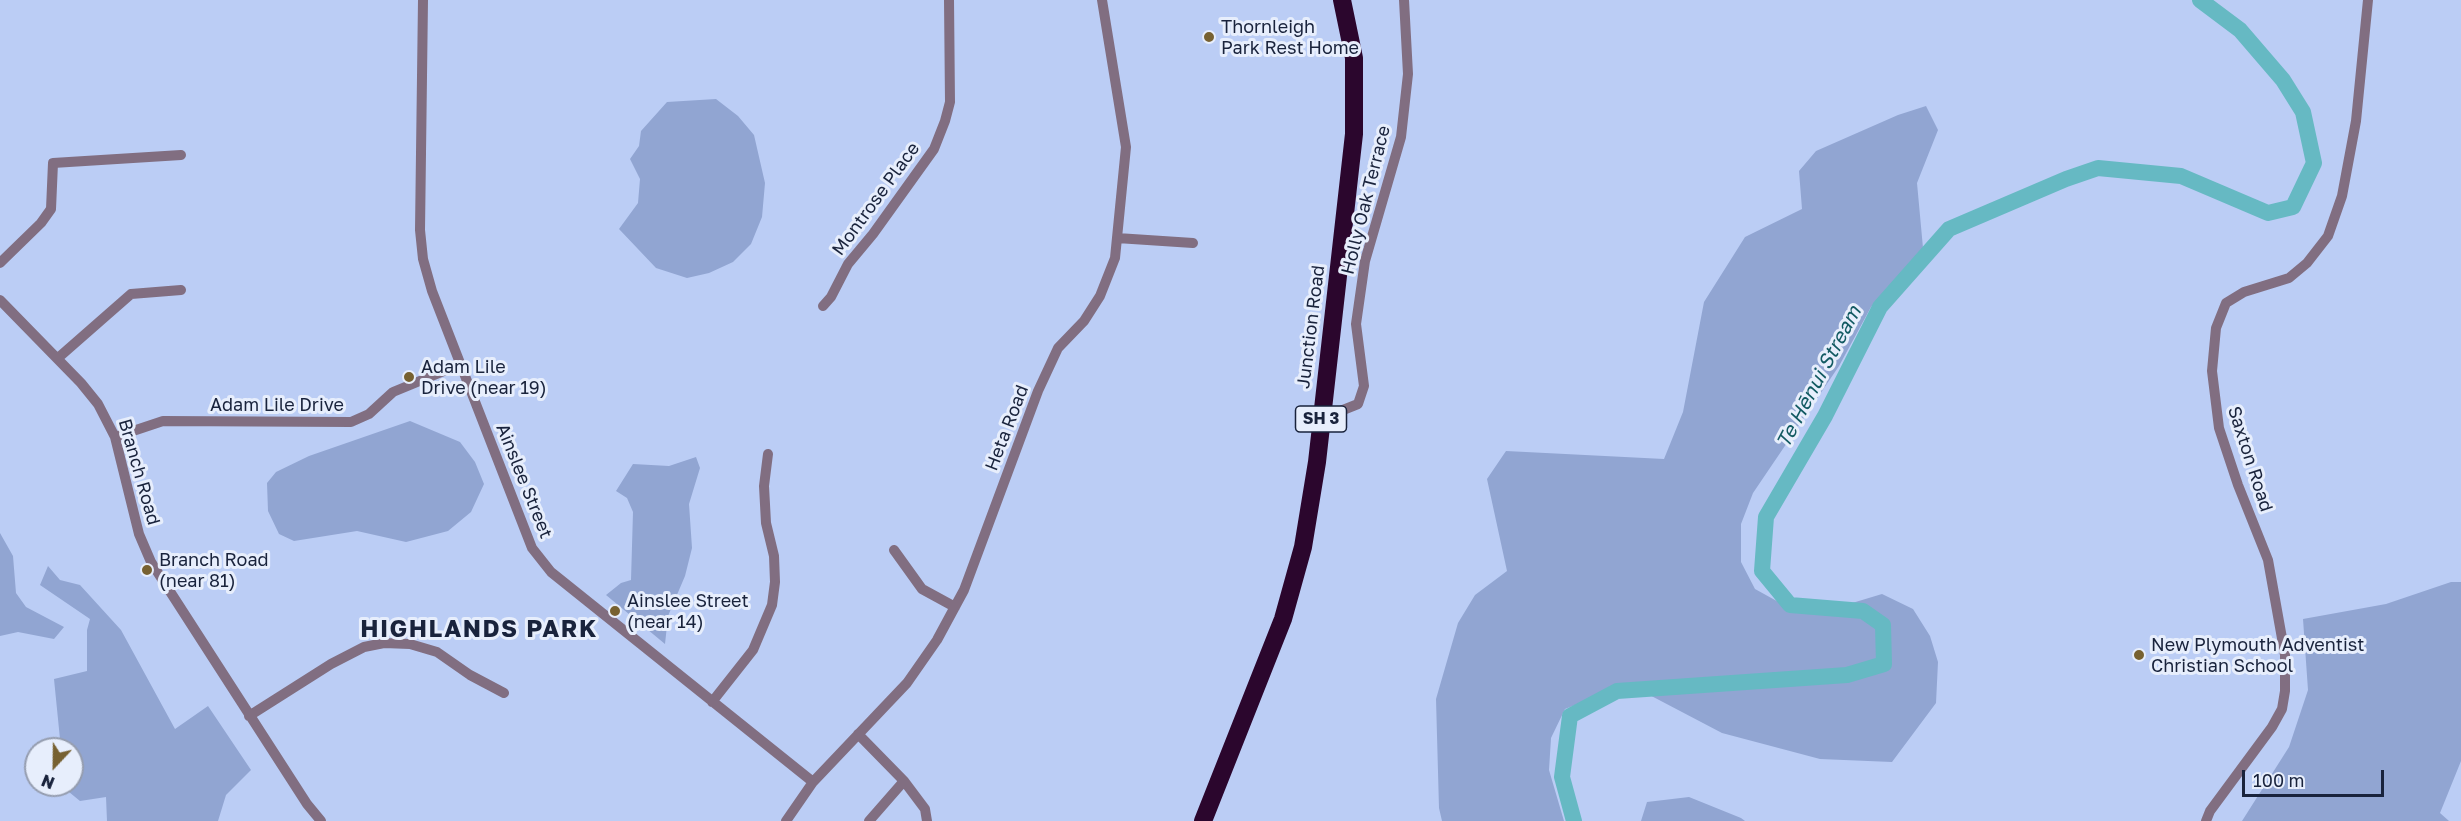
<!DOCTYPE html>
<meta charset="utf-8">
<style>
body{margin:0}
#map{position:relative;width:2461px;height:821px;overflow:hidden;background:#bbcdf5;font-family:"Golos Text",sans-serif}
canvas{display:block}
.north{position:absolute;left:24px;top:737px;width:60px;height:60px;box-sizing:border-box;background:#e7eefc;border:2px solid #959daf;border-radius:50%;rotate:202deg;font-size:16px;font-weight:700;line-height:24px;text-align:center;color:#19233c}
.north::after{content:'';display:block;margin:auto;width:21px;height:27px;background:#776131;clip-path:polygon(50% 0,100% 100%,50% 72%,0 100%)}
.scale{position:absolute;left:2242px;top:770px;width:142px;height:27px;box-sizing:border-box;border:3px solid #19233c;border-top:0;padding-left:8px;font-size:18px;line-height:21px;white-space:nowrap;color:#19233c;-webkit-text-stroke:4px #e7eefc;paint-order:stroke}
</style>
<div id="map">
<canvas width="2461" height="821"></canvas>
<div class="north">N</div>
<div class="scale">100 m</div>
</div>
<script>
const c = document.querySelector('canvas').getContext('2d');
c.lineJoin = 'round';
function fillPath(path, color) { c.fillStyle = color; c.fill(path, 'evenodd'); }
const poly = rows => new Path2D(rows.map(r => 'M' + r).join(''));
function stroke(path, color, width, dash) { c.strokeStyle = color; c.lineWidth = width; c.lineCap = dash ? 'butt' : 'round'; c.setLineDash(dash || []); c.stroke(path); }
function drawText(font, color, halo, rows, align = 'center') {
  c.font = font + ' "Golos Text",sans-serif'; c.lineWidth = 6; c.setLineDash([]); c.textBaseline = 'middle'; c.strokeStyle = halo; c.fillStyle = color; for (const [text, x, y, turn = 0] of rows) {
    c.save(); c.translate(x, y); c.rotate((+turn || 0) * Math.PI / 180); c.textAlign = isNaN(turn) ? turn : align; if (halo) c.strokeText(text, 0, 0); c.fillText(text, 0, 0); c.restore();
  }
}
const green = poly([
 [716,99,738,116,754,135,765,183,762,217,751,244,733,262,709,273,687,278,656,268,619,229,638,203,640,179,630,159,639,146,641,131,667,102],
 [1926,106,1938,130,1917,183,1923,248,1871,307,1839,366,1753,493,1741,524,1741,562,1755,589,1784,605,1829,610,1882,594,1913,609,1930,636,1938,662,1936,703,1892,762,1820,759,1722,733,1640,690,1598,696,1565,709,1551,738,1549,770,1564,821,1442,821,1439,808,1436,699,1458,623,1475,595,1507,571,1487,479,1506,451,1664,459,1683,412,1704,302,1745,237,1802,209,1799,171,1816,151,1898,115],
 [410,421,460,442,475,462,484,484,471,512,448,531,406,542,357,531,294,541,279,534,268,511,267,483,276,472,309,456],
 [696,457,700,468,689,504,692,548,685,576,668,616,665,644,606,595,621,583,631,580,633,512,627,498,616,491,633,464,669,466],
 [0,533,13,556,16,593,26,607,64,627,54,639,18,632,0,636],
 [48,566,60,580,80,585,121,630,175,729,208,706,251,770,226,795,218,821,107,821,106,797,80,801,69,792,68,785,72,785,72,749,61,749,54,679,87,671,87,630,90,619,40,585],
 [2451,582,2461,582,2461,761,2440,813,2449,821,2242,821,2289,747,2308,690,2303,619,2386,604],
 [1689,797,1741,818,1745,821,1641,821,1647,802]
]);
const river = poly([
 [1574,821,1562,777,1570,716,1617,691,1847,675,1884,664,1883,625,1863,611,1790,605,1762,571,1766,517,1825,416,1880,307,1949,229,2066,179,2098,168,2181,176,2268,213,2293,207,2314,163,2303,112,2283,80,2240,30,2200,0]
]);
const street = poly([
 [423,0,420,230,423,259,432,291,532,548,551,572,813,782],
 [1117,238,1193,243],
 [0,263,41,223,51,209,53,163,181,155],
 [0,300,81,383,98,404,115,437,139,534,151,562,307,804,321,821],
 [823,306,831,297,848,264,873,234,934,149,945,121,950,102,949,0],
 [58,358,131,294,181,290],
 [1322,410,1338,412,1358,404,1364,386,1356,324,1365,261,1401,137,1408,74,1404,0],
 [115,437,163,421,351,422,369,414,393,392,461,364],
 [894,550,922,589,955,607],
 [712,702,753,650,772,605,775,582,774,556,766,523,764,486,768,454],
 [249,716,331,664,364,647,384,643,410,644,437,652,470,675,504,693],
 [858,734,904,781,925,809,927,821],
 [786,821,813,782,907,683,937,640,964,590,1038,391,1058,348,1084,321,1100,296,1115,258,1126,147,1102,0],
 [869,821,904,781],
 [2206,821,2210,811,2272,727,2282,709,2285,691,2285,655,2268,560,2238,485,2219,428,2212,371,2216,328,2226,303,2244,292,2289,278,2307,263,2328,236,2342,196,2356,121,2368,0]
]);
const highway = poly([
 [1203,821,1283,619,1303,547,1317,462,1354,134,1354,58,1342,0]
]);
const markers = [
 [1209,37,6,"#776131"],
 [409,377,6,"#776131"],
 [147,570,6,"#776131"],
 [615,611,6,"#776131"],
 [2139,655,6,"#776131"]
];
const shields = [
 [1321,419,51]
];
const shieldNames = [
 ["SH 3",1321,419]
];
const poiNames = [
 ["Thornleigh",1221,27],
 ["Park Rest Home",1221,48],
 ["Adam Lile",421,367],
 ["Drive (near 19)",421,388],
 ["Branch Road",159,560],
 ["(near 81)",159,581],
 ["Ainslee Street",627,601],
 ["(near 14)",627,622],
 ["New Plymouth Adventist",2151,645],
 ["Christian School",2151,666]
];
const streetNames = [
 ["Montrose Place",876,199,-54],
 ["Holly Oak Terrace",1366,200,-76],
 ["Junction Road",1311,327,-83],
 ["Adam Lile Drive",277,405],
 ["Heta Road",1007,428,-69],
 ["Saxton Road",2250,459,72],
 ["Branch Road",139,472,74],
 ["Ainslee Street",524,481,68]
];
const waterNames = [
 ["Te Hēnui Stream",1819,377,-62]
];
const districtNames = [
 ["HIGHLANDS PARK",479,629]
];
fillPath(green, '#91a5d2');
stroke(river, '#66b9c3', 16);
stroke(street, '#816e81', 10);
stroke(highway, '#2b062d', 18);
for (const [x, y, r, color] of markers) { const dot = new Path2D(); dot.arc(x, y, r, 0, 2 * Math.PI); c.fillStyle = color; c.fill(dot); stroke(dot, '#e7eefc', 2); }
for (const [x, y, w] of shields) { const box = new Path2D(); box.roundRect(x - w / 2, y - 13, w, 26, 4.5); c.fillStyle = '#e7eefc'; c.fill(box); stroke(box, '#19233c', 1.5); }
drawText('bold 16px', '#19233c', null, shieldNames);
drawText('18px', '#19233c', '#e7eefc', poiNames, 'left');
drawText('18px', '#19233c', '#e7eefc', streetNames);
drawText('italic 20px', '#125a62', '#e7eefc', waterNames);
c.letterSpacing = '1.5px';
drawText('bold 24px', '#19233c', '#e7eefc', districtNames);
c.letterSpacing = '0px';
</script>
